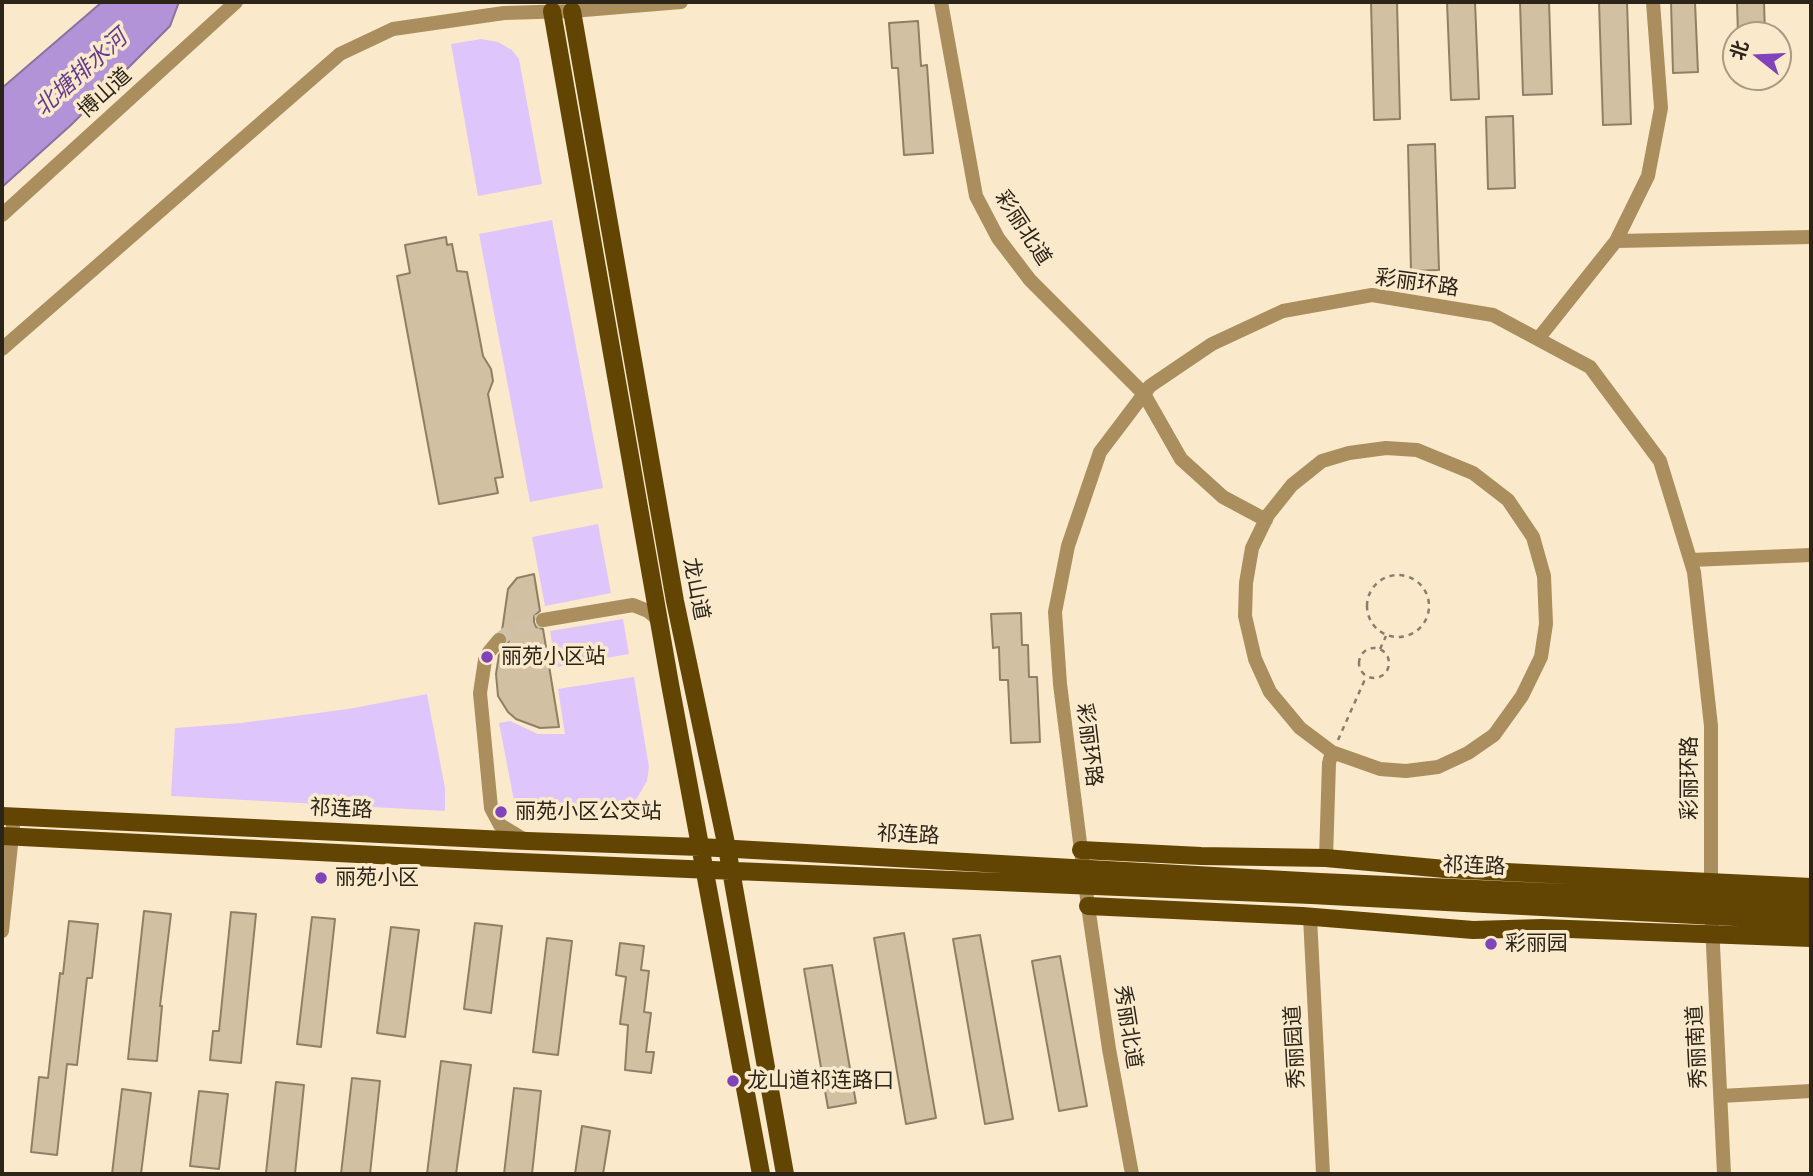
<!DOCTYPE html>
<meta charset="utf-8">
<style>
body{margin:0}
#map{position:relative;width:1813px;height:1176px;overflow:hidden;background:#fbe9cb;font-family:Mulish,"Noto Sans SC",sans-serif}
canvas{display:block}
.frame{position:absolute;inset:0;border:4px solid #2b2419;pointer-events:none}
.north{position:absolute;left:1722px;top:21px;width:70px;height:70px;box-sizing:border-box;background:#fbe9cb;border:2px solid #a89a84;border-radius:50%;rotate:288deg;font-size:19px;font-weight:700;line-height:28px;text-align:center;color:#2b2419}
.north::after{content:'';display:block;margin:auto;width:24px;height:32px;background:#8043b9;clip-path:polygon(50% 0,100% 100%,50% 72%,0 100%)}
</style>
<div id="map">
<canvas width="1813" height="1176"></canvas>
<div class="frame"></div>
<div class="north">北</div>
</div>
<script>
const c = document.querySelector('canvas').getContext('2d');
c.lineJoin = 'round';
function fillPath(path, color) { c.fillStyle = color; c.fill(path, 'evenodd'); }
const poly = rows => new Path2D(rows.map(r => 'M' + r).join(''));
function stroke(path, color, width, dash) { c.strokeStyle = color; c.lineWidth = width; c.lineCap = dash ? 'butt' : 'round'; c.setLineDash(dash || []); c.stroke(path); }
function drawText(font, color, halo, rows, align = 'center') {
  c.font = font + ' Mulish,"Noto Sans SC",sans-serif'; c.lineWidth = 7; c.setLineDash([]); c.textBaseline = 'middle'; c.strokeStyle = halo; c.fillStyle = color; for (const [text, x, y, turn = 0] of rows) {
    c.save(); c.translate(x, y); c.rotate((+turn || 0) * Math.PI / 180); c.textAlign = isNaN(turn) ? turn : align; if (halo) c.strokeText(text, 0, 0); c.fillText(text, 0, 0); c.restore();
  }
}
const green = poly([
 [481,39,498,42,512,50,519,59,542,184,478,196,451,44],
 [552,220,603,488,530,502,479,234],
 [598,524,611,593,545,606,532,537],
 [623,619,629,654,556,667,550,631],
 [634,677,649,767,647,781,637,798,628,805,605,812,520,810,515,806,499,723,510,721,538,734,565,734,558,689],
 [427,694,445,788,445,811,171,796,175,728,241,723,348,709]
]);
const water = poly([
 [102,2,179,2,170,26,71,125,2,187,2,88,102,2]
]);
const building = poly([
 [1371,2,1397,2,1400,119,1374,120,1371,2],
 [1447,2,1475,2,1479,99,1451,100,1447,2],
 [1520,2,1549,2,1552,94,1523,95,1520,2],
 [1599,2,1627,2,1631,124,1603,125,1599,2],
 [1671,2,1695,2,1698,72,1673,73,1671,2],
 [1737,2,1764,2,1765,35,1738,35,1737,2],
 [918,21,921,66,927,65,933,153,904,155,898,68,892,68,889,23,918,21],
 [1513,116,1515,188,1488,189,1486,117,1513,116],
 [1435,144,1439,270,1411,271,1408,145,1435,144],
 [446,237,447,245,452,244,457,271,467,272,483,356,491,369,493,381,488,394,503,477,495,478,498,493,439,504,397,276,410,273,405,245,446,237],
 [534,574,540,611,534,616,534,622,536,627,543,629,559,727,540,728,516,719,508,712,498,696,496,674,499,655,509,641,508,636,502,631,508,589,517,578,534,574],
 [1021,613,1022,645,1028,645,1029,677,1037,677,1040,742,1011,743,1008,680,1000,680,999,647,993,648,991,614,1021,613],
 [144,911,171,914,160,1006,162,1006,157,1061,128,1059,144,911],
 [231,912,256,914,241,1063,210,1060,213,1031,219,1031,231,912],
 [312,917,335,919,321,1047,297,1044,312,917],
 [69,921,98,924,92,978,87,978,77,1065,67,1064,57,1155,31,1152,39,1077,48,1078,60,973,63,974,69,921],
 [475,923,502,926,491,1013,464,1009,475,923],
 [391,927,419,930,405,1037,377,1033,391,927],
 [904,933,936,1118,906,1124,874,938,904,933],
 [980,935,1013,1119,985,1124,953,939,980,935],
 [547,938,572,941,558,1055,533,1052,547,938],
 [620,943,644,946,641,970,649,971,644,1012,651,1013,646,1052,654,1052,651,1073,625,1070,628,1025,620,1024,626,977,616,975,620,943],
 [1060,956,1087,1106,1059,1111,1032,961,1060,956],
 [832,965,856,1103,828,1108,804,969,832,965],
 [441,1061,471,1065,456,1174,427,1174,441,1061],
 [352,1078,380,1081,370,1174,341,1174,352,1078],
 [276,1082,304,1085,295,1174,266,1173,276,1082],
 [514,1088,541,1091,532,1174,504,1174,514,1088],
 [122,1089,151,1093,141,1174,112,1174,122,1089],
 [199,1091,228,1094,219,1169,190,1166,199,1091],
 [582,1126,610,1131,603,1174,575,1174,582,1126]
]);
const minorTunnel = poly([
 [499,640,514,628,543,620]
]);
const path = poly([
 '1367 606a31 31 0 1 1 62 0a31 31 0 1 1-62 0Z',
 '1359 663a15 15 0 1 1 30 0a15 15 0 1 1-30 0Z',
 [1380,649,1386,636],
 [1338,740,1366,677]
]);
const minor = poly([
 [941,2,976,196,998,238,1030,280,1144,394,1181,459,1223,497,1266,520],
 [2,215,236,2],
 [1616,241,1811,237],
 [1538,339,1616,241,1648,176,1661,108,1653,2],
 [2,349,340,54,393,29,504,13,572,11,681,2],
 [1386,448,1417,450,1473,473,1508,500,1533,537,1544,576,1546,624,1541,657,1522,696,1494,735,1468,753,1438,767,1406,771,1380,769,1332,752,1300,728,1270,692,1255,659,1245,616,1246,583,1252,548,1268,515,1292,485,1322,461,1349,453,1386,448],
 [1691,560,1811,555],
 [543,620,633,605,648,611,659,620],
 [499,640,489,652,485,660,480,693,491,808,500,825,525,840],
 [1326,858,1329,763,1332,752],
 [1310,917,1323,1174],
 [1712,925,1724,1174],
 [2,931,14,816],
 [1721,1096,1811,1091],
 [1132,1174,1109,1049,1088,906,1060,684,1055,612,1068,546,1100,452,1150,386,1212,344,1283,311,1372,295,1493,315,1590,367,1660,461,1694,572,1711,726,1711,891]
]);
const major = poly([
 [552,11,670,684,761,1174],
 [572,11,675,601,727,848,785,1174],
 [2,816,527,841,700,847,1320,882,1811,904],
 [2,836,496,861,1311,895,1811,921],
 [1081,850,1201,856,1326,858,1445,869,1811,887],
 [1088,906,1302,916,1473,930,1542,928,1811,938]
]);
const markers = [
 [487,657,7,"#8043b9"],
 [501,812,7,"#8043b9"],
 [321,878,7,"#8043b9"],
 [1491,944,7,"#8043b9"],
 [733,1081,7,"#8043b9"]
];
const streetNames = [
 ["博山道",105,93,-42],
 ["彩丽北道",1023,228,57],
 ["彩丽环路",1417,283,8],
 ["龙山道",696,589,79],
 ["彩丽环路",1089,745,83],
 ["彩丽环路",1690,778,-90],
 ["祁连路",341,809,3],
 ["祁连路",908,835,3],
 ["祁连路",1474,866,2],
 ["秀丽北道",1128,1027,81],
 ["秀丽园道",1295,1047,-93],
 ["秀丽南道",1697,1047,-93]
];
const poiNames = [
 ["丽苑小区站",501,657],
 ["丽苑小区公交站",515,812],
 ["丽苑小区",335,878],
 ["彩丽园",1505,944],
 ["龙山道祁连路口",747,1081]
];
const waterNames = [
 ["北塘排水河",81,73,-42]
];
fillPath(green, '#dec6fd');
fillPath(water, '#b293d8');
stroke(water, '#8a729f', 2);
fillPath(building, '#d2c0a3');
stroke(building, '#907f64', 2);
stroke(minorTunnel, '#d1c2a7', 14, [14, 7]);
stroke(path, '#8a7e6b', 2.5, [5, 5]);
stroke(minor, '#aa8e5d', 14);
stroke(major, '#624503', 18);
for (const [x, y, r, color] of markers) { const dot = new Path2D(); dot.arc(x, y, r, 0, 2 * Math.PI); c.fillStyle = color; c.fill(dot); stroke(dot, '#fbe9cb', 2.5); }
drawText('21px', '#2b2419', '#fbe9cb', streetNames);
drawText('21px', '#2b2419', '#fbe9cb', poiNames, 'left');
drawText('italic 23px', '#653c8f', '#fbe9cb', waterNames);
</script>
